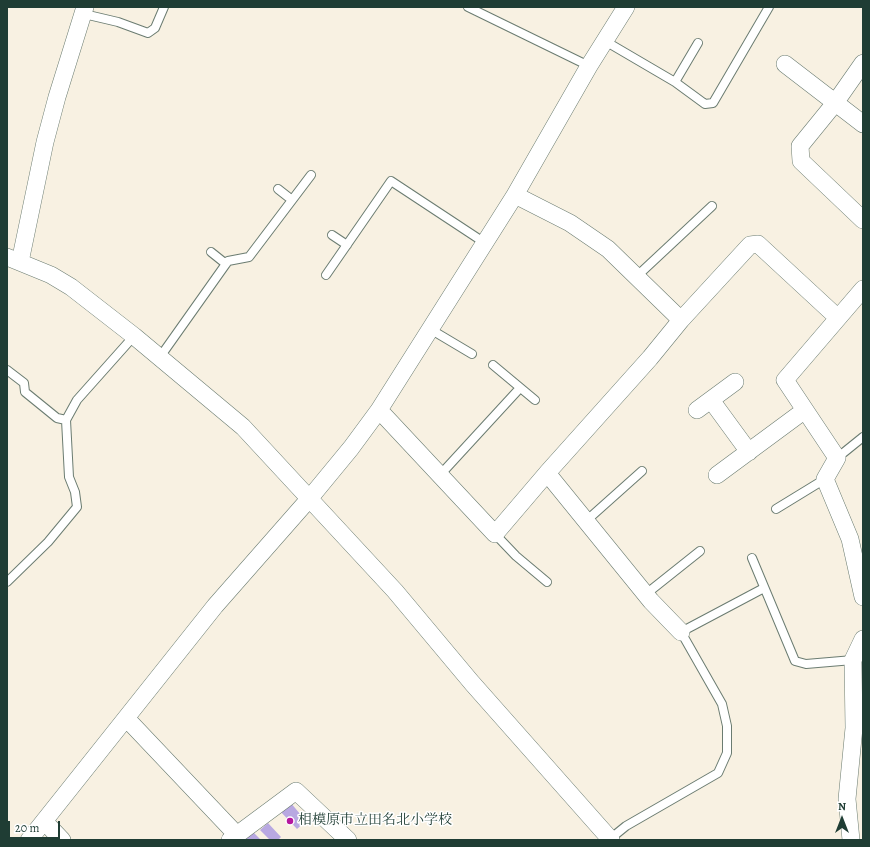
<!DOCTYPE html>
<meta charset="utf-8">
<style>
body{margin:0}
#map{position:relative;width:870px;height:847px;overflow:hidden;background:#f8f1e2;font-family:Alegreya,serif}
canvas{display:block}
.frame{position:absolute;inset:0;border:8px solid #1f3d34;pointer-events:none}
.north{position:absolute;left:822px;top:799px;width:40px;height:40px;-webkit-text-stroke:3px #fff;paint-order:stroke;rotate:0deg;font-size:11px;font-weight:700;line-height:16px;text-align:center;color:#1f3d34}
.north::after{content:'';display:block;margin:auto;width:14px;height:18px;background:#1f3d34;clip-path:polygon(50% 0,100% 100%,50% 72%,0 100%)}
.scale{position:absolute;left:8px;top:821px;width:52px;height:18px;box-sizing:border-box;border:2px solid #1f3d34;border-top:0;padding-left:5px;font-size:12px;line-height:14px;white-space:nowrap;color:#1f3d34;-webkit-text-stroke:3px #fff;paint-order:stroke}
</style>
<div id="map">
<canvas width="870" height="847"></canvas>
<div class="frame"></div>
<div class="north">N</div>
<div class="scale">20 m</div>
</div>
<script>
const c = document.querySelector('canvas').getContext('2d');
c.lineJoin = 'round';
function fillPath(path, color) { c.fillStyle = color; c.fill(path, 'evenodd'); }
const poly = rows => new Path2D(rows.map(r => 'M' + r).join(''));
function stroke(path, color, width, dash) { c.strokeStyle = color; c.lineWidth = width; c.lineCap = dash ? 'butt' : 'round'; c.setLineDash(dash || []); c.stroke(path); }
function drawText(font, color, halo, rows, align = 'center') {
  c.font = font + ' Alegreya,"Noto Serif JP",serif'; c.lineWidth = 3; c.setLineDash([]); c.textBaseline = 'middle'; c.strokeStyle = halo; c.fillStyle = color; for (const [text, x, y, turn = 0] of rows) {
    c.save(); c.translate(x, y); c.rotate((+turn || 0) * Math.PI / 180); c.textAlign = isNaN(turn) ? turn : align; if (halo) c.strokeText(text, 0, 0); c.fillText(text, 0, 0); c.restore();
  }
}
const building = poly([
 [290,802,306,821,297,829,280,811],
 [268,823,281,837,278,840,270,840,260,830],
 [253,832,261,840,245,840]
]);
const lane = poly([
 [468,7,589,66],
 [84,14,118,22,148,33,155,28,164,7],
 [605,41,675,82,705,104,713,103,769,7],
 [675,82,698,43],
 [278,189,292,200],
 [332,235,347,245],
 [211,252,226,264],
 [326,275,391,181,485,243],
 [636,277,712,206],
 [430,329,472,354],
 [160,357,228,261,249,257,311,175],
 [493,365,535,400],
 [7,370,24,383,25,392,57,418,66,420],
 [837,458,863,437],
 [440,475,520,388],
 [776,509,825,479],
 [586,521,642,471],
 [495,534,516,556,547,582],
 [752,558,795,661,806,664,853,660],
 [7,582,48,542,77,507,75,492,69,477,66,420,77,400,134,336],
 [646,594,700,551],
 [610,839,626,826,718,773,727,753,727,726,722,704,681,632,764,588]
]);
const street = poly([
 [863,63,835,103,800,146,801,161,863,220],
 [785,64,863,124],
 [7,257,51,275,71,287,134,336,243,427,395,591,472,683,611,840],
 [20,262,45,142,57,97,85,7],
 [863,289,785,380,837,458,825,479,850,539,863,597],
 [681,320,750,245,758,244,838,318],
 [711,400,749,452],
 [379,410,495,534,547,473,650,358,681,320,608,249,570,223,515,195],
 [697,410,735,382],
 [547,473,651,601,681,632],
 [717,475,805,410],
 [126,718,236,834],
 [44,821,62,840],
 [29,840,215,606,309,499,351,448,379,410,515,195,589,66,626,7],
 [230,840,296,791,348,840],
 [851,840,847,799,854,728,853,660,863,639]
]);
const markers = [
 [290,821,4,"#b5179e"]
];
const poiNames = [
 ["相模原市立田名北小学校",298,821]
];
fillPath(building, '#b8a8e1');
stroke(lane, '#6b7c71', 10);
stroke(street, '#6b7c71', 18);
stroke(lane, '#fff', 8);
stroke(street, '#fff', 17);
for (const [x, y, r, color] of markers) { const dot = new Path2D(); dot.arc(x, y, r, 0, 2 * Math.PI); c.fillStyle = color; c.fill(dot); stroke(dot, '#fff', 1.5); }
drawText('14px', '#1f3d34', '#fff', poiNames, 'left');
</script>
